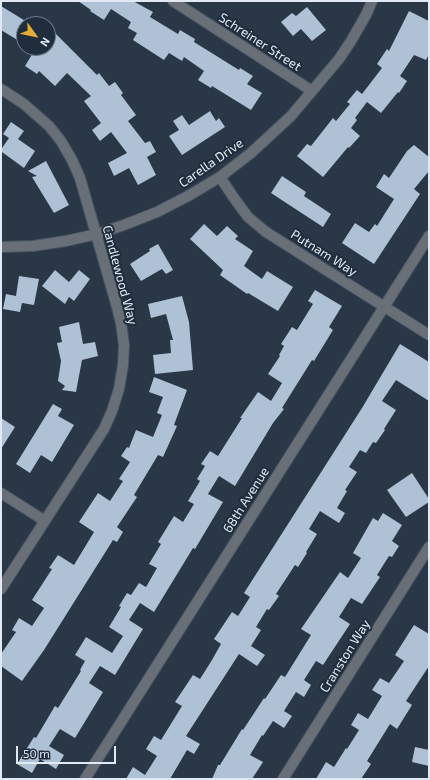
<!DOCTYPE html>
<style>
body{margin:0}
#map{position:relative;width:430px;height:780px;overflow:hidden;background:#293747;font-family:"Exo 2",sans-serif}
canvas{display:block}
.frame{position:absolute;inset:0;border:2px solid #e1eaf4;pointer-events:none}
.north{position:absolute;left:16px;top:16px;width:40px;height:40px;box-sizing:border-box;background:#1f2d3c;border:1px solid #6d7986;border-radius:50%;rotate:123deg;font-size:11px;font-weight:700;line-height:16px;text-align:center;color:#e1eaf4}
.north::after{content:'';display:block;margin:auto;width:14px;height:18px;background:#e5ad35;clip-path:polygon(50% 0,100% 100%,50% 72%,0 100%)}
.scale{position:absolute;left:16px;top:746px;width:100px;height:18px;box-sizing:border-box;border:2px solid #e1eaf4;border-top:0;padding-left:5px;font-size:12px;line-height:14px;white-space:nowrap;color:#e1eaf4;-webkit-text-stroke:3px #1f2d3c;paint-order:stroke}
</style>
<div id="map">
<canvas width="430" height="780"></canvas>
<div class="frame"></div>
<div class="north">N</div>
<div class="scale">50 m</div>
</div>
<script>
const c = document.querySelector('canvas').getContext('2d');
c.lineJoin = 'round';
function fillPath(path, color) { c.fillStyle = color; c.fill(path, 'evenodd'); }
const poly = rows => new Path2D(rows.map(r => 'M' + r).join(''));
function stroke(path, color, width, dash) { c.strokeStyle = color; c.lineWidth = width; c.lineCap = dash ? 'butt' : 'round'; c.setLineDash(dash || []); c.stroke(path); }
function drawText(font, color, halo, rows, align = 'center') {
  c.font = font + ' "Exo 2",sans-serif'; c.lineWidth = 4; c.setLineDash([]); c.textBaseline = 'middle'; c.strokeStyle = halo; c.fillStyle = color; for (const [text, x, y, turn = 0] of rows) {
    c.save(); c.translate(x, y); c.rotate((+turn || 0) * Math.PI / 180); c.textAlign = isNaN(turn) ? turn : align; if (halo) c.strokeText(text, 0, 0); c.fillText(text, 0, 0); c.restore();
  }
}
const building = poly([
 [78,1,133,1,153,12,150,17,178,34,180,30,195,39,194,42,239,70,240,68,253,76,247,84,262,93,251,110,212,86,211,88,198,80,204,71,184,57,182,61,169,53,164,60,133,40,137,33,128,28,131,22,111,9,104,20,90,11,91,10],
 [1,6,27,22,24,24,24,44,1,30],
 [307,7,326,30,312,41,301,29,293,36,281,22,292,13,296,16],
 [409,11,429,21,429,54,426,60,414,55,400,76,407,81,399,93,398,92,381,113,367,102,355,118,357,120,351,128,360,136,349,148,348,147,323,177,297,156,307,144,311,146,333,118,336,121,350,104,347,102,357,90,362,94,382,68,377,64,387,49,389,51],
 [48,26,97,75,99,73,109,86,115,82,123,93,121,95,136,115,128,121,145,143,150,141,156,152,147,157,156,175,138,185,129,168,114,176,108,163,127,153,111,132,100,141,92,130,101,123,84,101,91,96,67,73,55,86,39,71,37,74,25,66,36,48,48,48],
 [210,111,216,121,219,118,225,127,182,155,169,136,179,130,173,121,182,115,189,125],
 [11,122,24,131,18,139,35,151,24,168,2,152,2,148,9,138,3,134],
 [414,145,429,157,429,171,414,189,420,194,374,264,342,243,355,223,369,232,375,224,377,226,394,199,376,187,384,174,389,178,407,151],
 [46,161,69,205,54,213,32,177,37,176,28,171],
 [282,176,306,192,304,196,331,214,323,227,271,193],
 [204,224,217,236,227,226,238,236,235,239,253,251,244,266,262,279,267,271,293,287,278,311,248,293,247,294,220,275,223,270,190,239],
 [158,244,173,270,166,274,162,269,141,281,130,264,150,251,149,249],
 [55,270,69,282,79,270,90,279,74,301,69,297,65,304,42,286],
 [19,276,39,279,34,305,22,303,20,312,3,309,6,294,16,296],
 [315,290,342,306,329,327,333,330,314,361,312,360,282,408,284,409,273,423,235,486,219,476,208,494,223,502,195,549,193,548,154,612,140,603,129,620,143,629,115,675,100,666,89,683,103,692,75,738,60,729,49,746,64,755,56,769,40,759,32,773,17,764,34,737,36,738,55,706,58,708,81,671,80,670,85,661,75,655,86,637,112,653,123,636,109,627,121,607,119,606,127,593,131,595,139,583,146,587,157,568,149,564,161,544,158,542,174,516,183,522,194,504,188,501,200,481,197,479,205,466,201,464,210,451,218,456,242,418,240,418,258,392,271,401,282,383,268,374,280,356,279,355,284,346,281,344,292,327,297,330,313,304,308,301],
 [182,296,189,322,193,370,155,374,153,355,171,353,170,340,173,340,166,314,151,318,148,304],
 [79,322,83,344,95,342,98,356,82,360,76,392,62,390,65,386,58,381,61,361,57,343,62,342,59,327],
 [400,344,429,362,429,401,396,380,382,401,396,410,384,429,385,430,376,443,373,442,366,453,360,450,349,467,357,472,345,490,347,491,337,508,345,513,339,523,320,511,309,529,317,534,306,552,307,553,298,567,295,565,276,594,279,596,269,610,267,609,256,627,261,630,251,646,265,655,257,666,239,654,186,736,200,744,194,754,187,750,170,779,126,779,133,767,145,775,157,756,146,749,154,736,161,740,182,706,175,702,193,675,200,679,212,660,221,644,214,639,232,612,238,616,250,597,244,593,362,408],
 [154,377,187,390,174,425,177,426,163,457,158,455,134,495,137,497,117,527,123,532,117,542,113,540,44,650,22,681,1,666,1,654,16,632,12,630,19,618,32,626,44,608,32,600,52,569,49,568,58,555,74,565,94,532,79,522,98,493,110,501,123,481,119,479,130,462,121,456,127,447,129,448,136,430,153,437,162,415,157,413,163,397,149,392],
 [53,404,62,409,58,416,74,425,52,462,41,455,30,473,16,464],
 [1,418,15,427,1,449],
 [412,473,429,499,429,502,406,517,387,490],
 [383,513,402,525,392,541,399,546,392,557,389,556,377,575,380,577,362,604,351,598,339,617,350,624,323,665,316,661,304,680,311,685,304,697,296,692,284,711,292,716,284,728,273,721,263,736,262,735,250,755,263,762,252,779,212,779,218,765,220,765,242,729,243,730,264,698,265,699,281,675,285,677,311,635,301,629,340,572,348,578,361,558,353,553,373,518,378,521],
 [414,625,429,634,429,666,406,701,412,705,397,729,390,724,367,761,371,764,361,779,316,779,326,762,334,767,346,748,347,749,359,730,351,725,358,713,368,719,382,696,372,690,380,678,389,683,404,661,395,655],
 [415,747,429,750,429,766,412,762]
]);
const minor = poly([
 [173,1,312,91],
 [1,89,24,104,49,126,61,141,72,160,80,178,117,307,121,323,124,345,123,365,119,389,112,411,104,429,1,589],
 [220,177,234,198,248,217,266,232,429,335],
 [1,247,33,246,66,241,97,234,124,225,157,212,188,196,220,177,251,153,291,116,339,59,351,41,366,15,372,1],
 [1,493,45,521],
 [283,779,429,547]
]);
const tertiary = poly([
 [85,779,429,236]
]);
const streetNames = [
 ["Schreiner Street",260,42,33],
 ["Carella Drive",211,163,-35],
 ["Putnam Way",324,253,32],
 ["Candlewood Way",120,275,75],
 ["68th Avenue",246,500,-58],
 ["Cranston Way",345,656,-58]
];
fillPath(building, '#afc1d4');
stroke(minor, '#465463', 12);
stroke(tertiary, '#465463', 12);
stroke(minor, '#686f77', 10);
stroke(tertiary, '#686f77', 10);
drawText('13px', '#e1eaf4', '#1f2d3c', streetNames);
</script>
